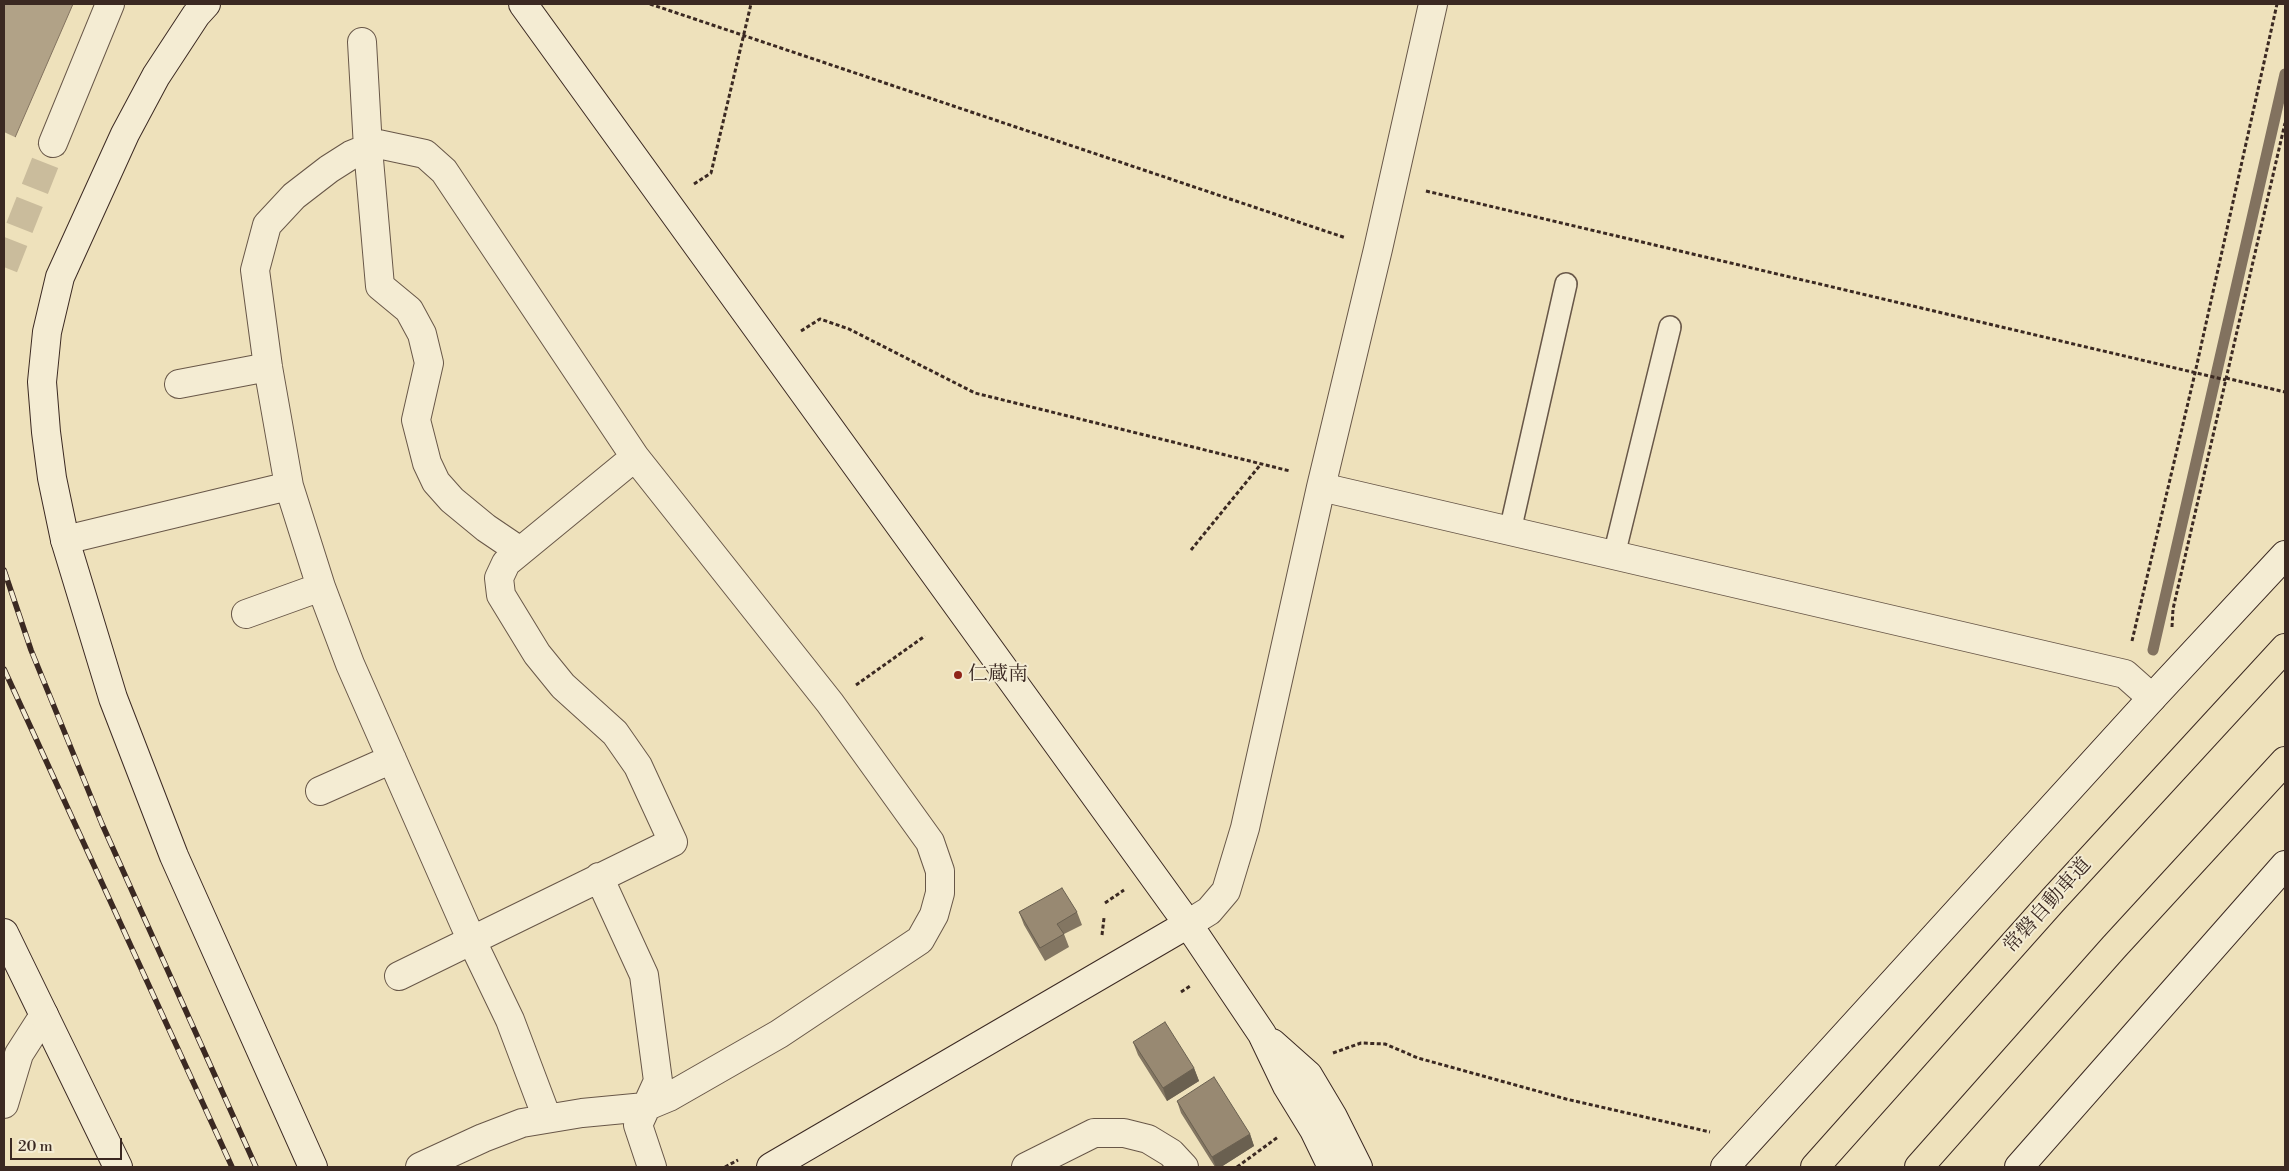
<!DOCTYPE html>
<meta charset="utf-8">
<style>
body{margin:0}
#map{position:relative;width:2289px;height:1171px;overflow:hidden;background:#eee1bb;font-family:"Libre Bodoni",serif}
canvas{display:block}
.frame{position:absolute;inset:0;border:5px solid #3b2922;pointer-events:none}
.scale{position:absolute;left:10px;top:1138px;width:112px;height:22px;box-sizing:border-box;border:2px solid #3b2922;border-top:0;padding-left:6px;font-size:15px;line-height:18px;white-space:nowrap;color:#3b2922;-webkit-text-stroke:4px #f4ecd3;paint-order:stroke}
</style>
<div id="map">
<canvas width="2289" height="1171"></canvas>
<div class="frame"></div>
<div class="scale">20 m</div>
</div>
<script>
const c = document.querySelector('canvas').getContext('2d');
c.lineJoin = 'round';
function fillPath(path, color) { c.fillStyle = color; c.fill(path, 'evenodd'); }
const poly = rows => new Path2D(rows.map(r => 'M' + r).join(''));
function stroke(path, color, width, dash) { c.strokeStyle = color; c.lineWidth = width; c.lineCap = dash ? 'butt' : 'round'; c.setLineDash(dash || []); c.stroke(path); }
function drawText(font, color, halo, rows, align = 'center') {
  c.font = font + ' "Libre Bodoni","Noto Serif JP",serif'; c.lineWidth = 4; c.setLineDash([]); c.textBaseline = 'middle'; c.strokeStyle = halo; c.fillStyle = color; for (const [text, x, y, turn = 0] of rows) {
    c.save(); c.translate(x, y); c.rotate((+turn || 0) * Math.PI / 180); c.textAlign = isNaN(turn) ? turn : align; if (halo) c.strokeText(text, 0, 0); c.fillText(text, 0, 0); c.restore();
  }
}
const water = poly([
 [4,4,73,4,10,149,4,146,4,4]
]);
const pier = poly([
 [4,132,17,138,11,151,4,149]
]);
const stream = poly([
 [2153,650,2285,74]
]);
const streetTunnel = poly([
 [4,267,53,143]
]);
const path = poly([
 [650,4,1346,238],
 [694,184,711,173,751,4],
 [1426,191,2226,380],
 [801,331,820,319,849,329,975,393,1290,471],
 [2226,378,2285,392],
 [1191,550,1261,464],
 [2172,627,2173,609,2285,123],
 [2132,641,2195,373,2277,4],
 [856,685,925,636],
 [1105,903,1124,890],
 [1102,935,1104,918],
 [1181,992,1190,986],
 [1333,1053,1361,1043,1385,1044,1418,1058,1566,1099,1710,1132],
 [725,1167,738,1160],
 [1237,1167,1278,1137]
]);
const lane = poly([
 [1510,531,1566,284],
 [1614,555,1670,327]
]);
const street = poly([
 [362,42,368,148,380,286,409,310,422,334,429,363,416,420,427,463,436,482,452,500,486,528,520,551],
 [53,143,110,4],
 [179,384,268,367],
 [1321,487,2125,674,2152,698],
 [65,540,289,486],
 [246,614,321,587],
 [320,791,392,759],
 [599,877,644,975,658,1081,638,1125,652,1167],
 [1188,924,1209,911,1226,891,1245,828,1321,487,1378,249,1433,4],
 [399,976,673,842,638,766,615,733,563,686,537,654,501,595,499,578,506,563,635,457],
 [4,1104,19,1054,44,1015],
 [420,1167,483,1138,522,1123,582,1113,645,1107,669,1097,779,1034,920,940,934,915,940,893,940,871,930,842,830,703,635,457,444,171,425,154,378,144,351,155,329,169,294,196,267,225,255,270,268,367,289,486,321,587,350,664,471,939,510,1020,547,1118],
 [1026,1167,1094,1133,1124,1133,1148,1139,1171,1153,1184,1167]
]);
const secondary = poly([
 [206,4,196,15,156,76,125,134,60,277,47,332,42,382,46,432,52,478,65,540,113,698,174,856,313,1167],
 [523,4,1188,924,1262,1034,1287,1086,1314,1130,1332,1167],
 [4,933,118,1167],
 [1272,1043,1308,1075,1333,1117,1358,1167],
 [771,1167,1188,924],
 [1725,1167,2152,698,2285,555],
 [2019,1167,2285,865]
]);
const highway = poly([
 [1815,1167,2053,900,2285,648],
 [1919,1167,2114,947,2285,761]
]);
const rail = poly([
 [4,570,31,650,102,824,256,1167],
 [4,669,232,1167]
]);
const wall = poly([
 [1019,912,1077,912,1082,925,1064,934,1069,947,1045,961,1024,925],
 [1133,1042,1194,1068,1199,1081,1167,1101,1138,1055],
 [1177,1101,1250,1134,1254,1146,1221,1167,1215,1167,1181,1113]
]);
const shadedWall = poly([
 [1194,1068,1199,1081,1167,1101,1163,1088],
 [1250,1134,1254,1146,1221,1167,1216,1167,1212,1157]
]);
const building = poly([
 [1062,888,1077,912,1057,924,1064,934,1040,948,1019,912,1062,888],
 [1165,1022,1194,1068,1163,1088,1133,1042,1165,1022],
 [1214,1077,1250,1134,1212,1157,1177,1101,1214,1077]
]);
const markers = [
 [958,675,5,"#8f2418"]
];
const poiNames = [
 ["仁蔵南",968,675]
];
const streetNames = [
 ["常磐自動車道",2048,906,-48]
];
fillPath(water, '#b1a287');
stroke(water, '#82725f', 1);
fillPath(pier, '#eee1bb');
stroke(stream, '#82725f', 11);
stroke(streetTunnel, '#cabc9c', 28, [28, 14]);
stroke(lane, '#685748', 24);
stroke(street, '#685748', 30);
stroke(secondary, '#3b2922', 30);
stroke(highway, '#3b2922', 30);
stroke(path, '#3b2922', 3, [4, 2.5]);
stroke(lane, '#f4ecd3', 21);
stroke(street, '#f4ecd3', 28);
stroke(secondary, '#f4ecd3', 28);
stroke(highway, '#eee1bb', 28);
stroke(rail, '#3b2922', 5.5);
stroke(rail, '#f4ecd3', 4, [11]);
fillPath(wall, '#837662');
fillPath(shadedWall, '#6a6050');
fillPath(building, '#988972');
stroke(building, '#6a6050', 1);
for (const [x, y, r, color] of markers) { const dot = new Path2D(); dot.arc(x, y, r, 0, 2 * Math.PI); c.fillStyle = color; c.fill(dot); stroke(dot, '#f4ecd3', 2); }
drawText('20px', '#3b2922', '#f4ecd3', poiNames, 'left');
drawText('20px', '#3b2922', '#f4ecd3', streetNames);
</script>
